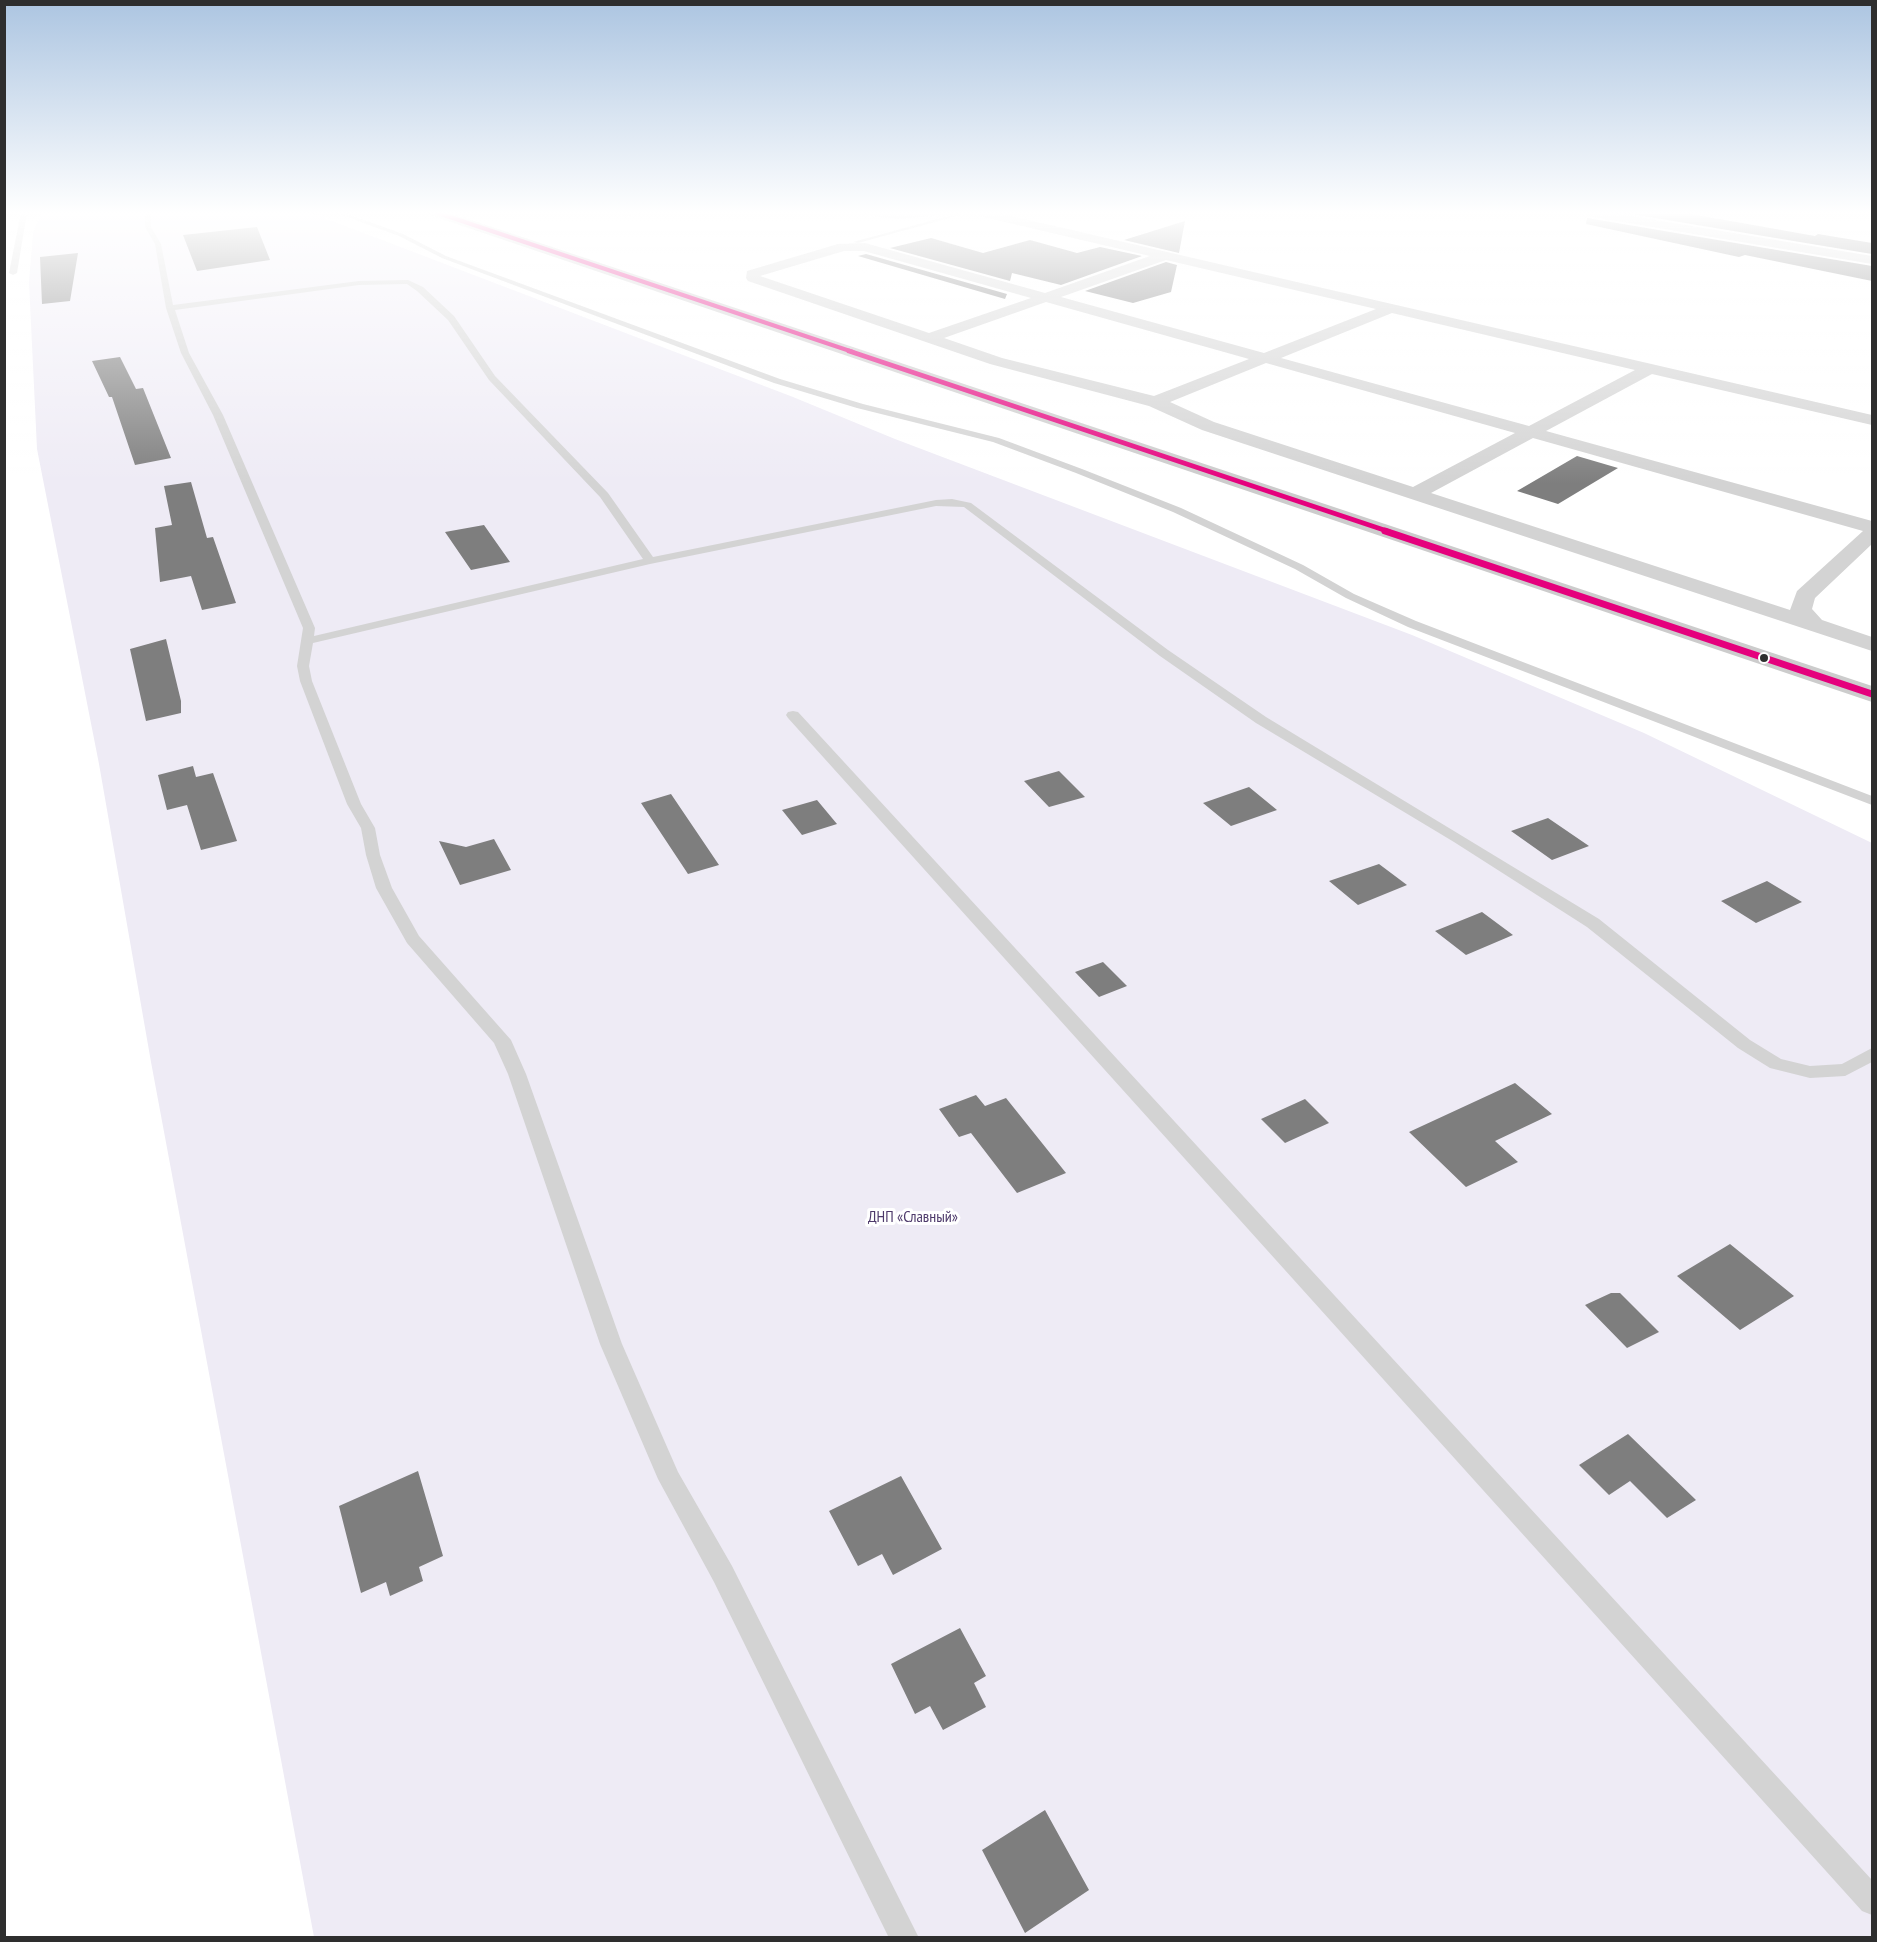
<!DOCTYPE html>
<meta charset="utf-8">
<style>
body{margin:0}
#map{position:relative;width:1877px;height:1942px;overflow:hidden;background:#fff;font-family:"PT Sans Narrow",sans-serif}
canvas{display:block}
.frame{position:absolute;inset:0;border:6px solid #2e2e2e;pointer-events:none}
</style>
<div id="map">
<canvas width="1877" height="1942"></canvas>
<div class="frame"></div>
</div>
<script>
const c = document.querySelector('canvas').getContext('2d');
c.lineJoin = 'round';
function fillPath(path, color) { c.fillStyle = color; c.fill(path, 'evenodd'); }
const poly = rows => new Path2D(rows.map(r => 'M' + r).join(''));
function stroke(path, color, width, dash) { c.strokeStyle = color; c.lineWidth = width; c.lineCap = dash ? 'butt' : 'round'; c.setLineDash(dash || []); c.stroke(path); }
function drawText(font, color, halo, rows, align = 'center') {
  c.font = font + ' "PT Sans Narrow",sans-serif'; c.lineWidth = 6; c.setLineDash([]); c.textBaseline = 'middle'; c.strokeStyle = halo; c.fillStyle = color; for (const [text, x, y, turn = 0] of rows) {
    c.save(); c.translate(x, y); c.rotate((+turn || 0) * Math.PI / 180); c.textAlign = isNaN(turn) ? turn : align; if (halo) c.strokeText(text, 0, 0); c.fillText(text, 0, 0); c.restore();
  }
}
const green = poly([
 [42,212,309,212,793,397,895,439,1412,635,1644,733,1872,843,1872,1937,314,1937,151,1062,99,764,37,449,29,282,33,233]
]);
const building = poly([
 [1619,212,1680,212,1815,236,1818,234,1872,243,1872,254],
 [1587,218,1872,266,1872,281,1745,255,1739,257,1586,224],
 [1185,221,1179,253,1124,240],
 [257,227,270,260,197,271,183,235],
 [931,238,983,253,1030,240,1077,253,1100,247,1142,256,1061,285,1012,273,1010,281,890,248],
 [78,253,70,301,42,304,40,257],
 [866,254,1007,294,1005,299,858,256],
 [1166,262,1177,265,1171,292,1133,303,1085,291],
 [120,357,136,389,143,388,171,458,135,465,112,397,109,397,92,361],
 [1577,456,1618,468,1558,504,1517,491],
 [191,482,207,538,213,537,236,603,202,610,191,576,160,582,155,528,172,525,164,486],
 [484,525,510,562,471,570,445,532],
 [166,639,181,701,181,713,146,721,130,649],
 [193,766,196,777,213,773,237,841,201,850,187,805,167,810,158,775],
 [1059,771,1085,797,1049,807,1024,781],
 [1249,787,1277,810,1231,826,1203,803],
 [671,794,719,865,688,874,641,803],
 [817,800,837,824,802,835,782,810],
 [1548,818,1589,846,1552,860,1511,831],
 [494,839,511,870,460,885,439,841,466,847],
 [1379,864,1407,885,1358,905,1329,881],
 [1767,881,1802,902,1756,923,1721,901],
 [1482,912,1513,935,1466,955,1435,931],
 [1103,962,1127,986,1099,997,1075,972],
 [1515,1083,1552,1114,1495,1141,1518,1162,1466,1187,1409,1132],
 [976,1095,985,1106,1006,1098,1066,1173,1017,1193,971,1133,959,1137,939,1109],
 [1305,1099,1329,1123,1285,1143,1261,1119],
 [1730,1244,1794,1296,1740,1330,1677,1276],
 [1611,1293,1620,1293,1659,1332,1627,1348,1585,1305],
 [1628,1434,1696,1500,1667,1518,1630,1481,1609,1495,1579,1465],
 [418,1471,443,1556,419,1567,423,1581,390,1596,386,1582,361,1593,339,1506],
 [901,1476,942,1549,893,1575,882,1554,858,1566,829,1511],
 [960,1628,986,1676,974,1683,986,1707,943,1730,930,1706,915,1714,891,1664],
 [1045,1810,1089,1890,1025,1933,982,1850]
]);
const lane = poly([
 [21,212,27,212,17,273,13,275,9,273,21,212],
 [145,212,151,212,151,227,161,244,173,305,359,281,408,280,423,287,454,316,495,376,608,493,653,557,936,500,952,499,971,503,1168,650,1266,717,1599,919,1750,1040,1781,1059,1810,1066,1842,1064,1872,1048,1872,1062,1845,1076,1810,1078,1770,1068,1738,1048,1587,927,1454,842,1256,723,1160,656,964,507,936,506,650,564,313,643,309,666,312,681,361,804,375,828,380,855,392,888,419,936,511,1040,526,1074,622,1344,678,1472,732,1566,919,1938,889,1938,714,1582,658,1479,600,1344,508,1074,494,1043,407,943,376,888,366,855,361,828,347,804,300,681,297,666,303,628,213,415,181,353,166,308,155,244,145,227,145,212],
 [407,284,417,291,448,320,489,380,600,497,643,559,314,636,315,628,223,415,189,353,175,310,359,285,407,284],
 [334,212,342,212,403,234,446,256,780,379,863,404,999,438,1082,469,1181,508,1303,565,1354,594,1416,621,1872,796,1872,805,1408,627,1346,598,1295,569,1173,512,1076,473,993,442,857,408,774,383,442,258,399,236,334,212],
 [633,212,643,212,627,217,624,215,633,212],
 [963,212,972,212,858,243,853,242,963,212],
 [793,711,798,712,1872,1880,1872,1915,1862,1911,788,718,786,715,788,712,793,711]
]);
const street = poly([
 [864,212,941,212,935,216,898,219,870,216,864,212],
 [973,212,994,212,1872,415,1872,425,1652,374,1546,431,1872,521,1872,544,1815,598,1812,609,1822,620,1872,637,1872,651,1202,430,1149,406,990,364,748,281,746,278,747,271,838,244,865,243,1045,293,1150,256,979,216,973,212],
 [844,251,864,251,1031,298,929,333,760,276,844,251],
 [1166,260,1376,309,1264,353,1061,297,1166,260],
 [1046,302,1249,359,1154,396,1002,358,944,338,1046,302],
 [1392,313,1635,370,1529,426,1281,358,1392,313],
 [1266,363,1515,433,1413,487,1214,422,1170,402,1266,363],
 [1533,438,1863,531,1797,591,1790,610,1431,493,1533,438],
 [1581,212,1607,212,1872,256,1872,264,1587,216,1581,212]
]);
const secondary = poly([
 [429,212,447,212,1872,686,1872,702,430,215,429,212]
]);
const bus1Far2 = poly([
 [435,212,853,352]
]);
const bus1Far1 = poly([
 [849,351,1390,532]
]);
const bus1 = poly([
 [1385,531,1872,694]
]);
const markers = [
 [1764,658,5,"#2e2e2e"]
];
const parkNames = [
 ["ДНП «Славный»",913,1217]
];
fillPath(green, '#eeebf5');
fillPath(building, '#7e7e7e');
fillPath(lane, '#d3d3d3');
fillPath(street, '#d3d3d3');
fillPath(secondary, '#ccc');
stroke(bus1Far2, '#e5007d', 4);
stroke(bus1Far1, '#e5007d', 5);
stroke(bus1, '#e5007d', 7);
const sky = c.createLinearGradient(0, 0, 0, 484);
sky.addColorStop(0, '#acc5e1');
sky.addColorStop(0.44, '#fff');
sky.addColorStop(1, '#ffffff00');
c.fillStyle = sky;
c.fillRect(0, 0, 1877, 484);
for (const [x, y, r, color] of markers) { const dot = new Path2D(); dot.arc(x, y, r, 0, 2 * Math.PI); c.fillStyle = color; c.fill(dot); stroke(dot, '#fff', 2); }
drawText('16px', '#4e3a6b', '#fff', parkNames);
</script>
